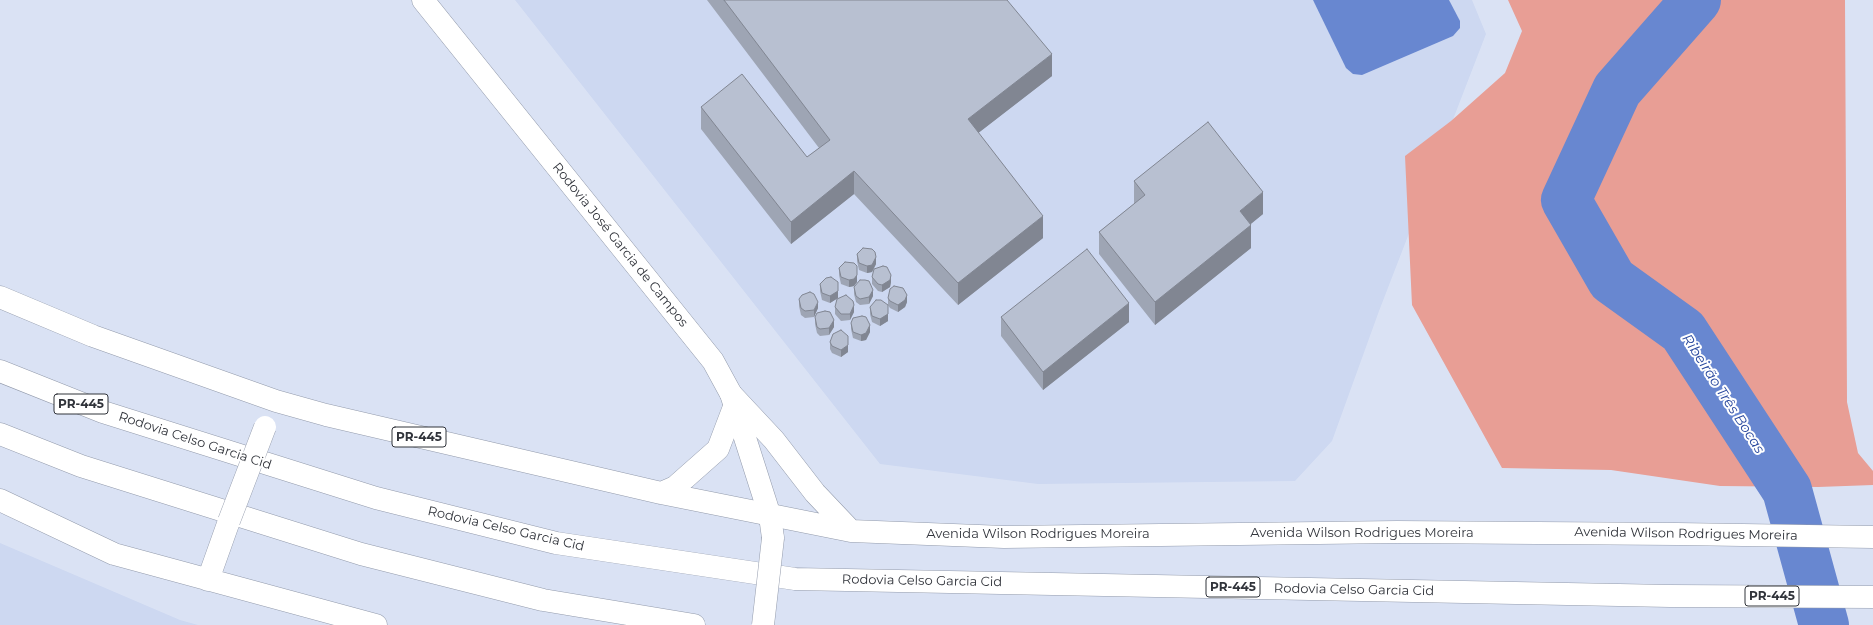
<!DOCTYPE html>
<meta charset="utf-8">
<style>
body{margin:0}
canvas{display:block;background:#dae2f4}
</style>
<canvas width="1873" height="625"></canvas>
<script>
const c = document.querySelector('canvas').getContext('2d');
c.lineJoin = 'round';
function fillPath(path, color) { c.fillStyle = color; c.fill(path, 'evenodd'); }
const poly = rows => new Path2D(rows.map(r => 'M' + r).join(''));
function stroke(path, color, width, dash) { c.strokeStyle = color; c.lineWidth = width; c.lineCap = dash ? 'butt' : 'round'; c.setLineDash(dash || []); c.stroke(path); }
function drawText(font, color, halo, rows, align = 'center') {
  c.font = font + ' Montserrat,sans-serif'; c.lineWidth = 4; c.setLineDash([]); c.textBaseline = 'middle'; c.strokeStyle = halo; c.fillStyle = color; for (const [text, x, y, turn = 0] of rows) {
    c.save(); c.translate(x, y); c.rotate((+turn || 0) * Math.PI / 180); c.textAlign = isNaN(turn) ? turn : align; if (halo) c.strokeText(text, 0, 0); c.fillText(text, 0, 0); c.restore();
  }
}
const built = poly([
 [515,0,1472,0,1486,34,1379,311,1332,441,1295,481,1038,484,880,464],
 [0,543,180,620,198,625,0,625]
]);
const green = poly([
 [1508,0,1845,0,1847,402,1858,453,1873,471,1873,485,1818,487,1720,486,1611,470,1502,468,1412,305,1405,156,1451,121,1505,73,1522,31]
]);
const water = poly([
 [1313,0,1449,0,1460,21,1460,28,1453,36,1362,75,1353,74,1346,68]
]);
const river = poly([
 [1696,0,1617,90,1566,200,1612,280,1683,331,1787,490,1824,625]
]);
const secondary = poly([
 [423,0,713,361,731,394,770,516,773,538]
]);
const highway = poly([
 [0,297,93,336,276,401,326,415,661,493,851,531,1004,537,1397,532,1677,534,1873,537],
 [0,371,103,412,376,498,556,543,795,579,1670,596,1873,597],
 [731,394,774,440,815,493,851,531],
 [0,434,81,466,361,554,543,600,694,625],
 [661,493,675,487,718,449,734,407],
 [0,500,114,554,376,625],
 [208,580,229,521]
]);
const secondaryBridge = poly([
 [763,625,773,538]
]);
const highwayBridge = poly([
 [229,521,265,427]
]);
const wall = poly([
 [707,0,1007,0,1052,76,978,133,1043,238,958,305,854,194,791,244,701,129,701,107,807,157,819,148],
 [1134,181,1263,214,1250,224,1251,248,1155,325,1099,254,1099,232,1134,204],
 [857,254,876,264,872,272,867,273,859,270,857,261],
 [839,268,857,282,854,286,849,287,841,284,839,275],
 [872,277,891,282,890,287,882,292,878,291,872,284],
 [820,284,838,289,838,298,830,303,822,300,820,291],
 [854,287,873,296,869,304,860,305,856,302,854,294],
 [888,298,907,302,905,307,898,312,890,308,888,305,888,321,880,326,872,322,870,314,870,307,888,305],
 [799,299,818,308,814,317,805,318,801,315,799,306],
 [835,307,854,312,850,320,841,321,835,314],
 [815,317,834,327,829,335,820,336,817,333,815,324],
 [1001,317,1129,322,1043,390,1001,336],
 [851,323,870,332,866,340,861,341,853,338,851,329],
 [830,342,848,352,841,357,832,353,830,349]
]);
const shadedWall = poly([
 [1052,54,1052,76,968,141,968,119],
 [854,171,854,194,791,244,791,222],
 [1263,192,1263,214,1240,233,1240,211],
 [1043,216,1043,238,958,305,958,283],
 [1251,225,1251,248,1155,325,1155,302],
 [876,257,876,264,872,272,867,273,867,266],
 [857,275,857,282,854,286,849,287,849,280],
 [891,275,891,282,890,287,882,292,882,285],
 [838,282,838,298,830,303,830,296],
 [873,290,873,296,869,304,869,297],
 [907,295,907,302,905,307,898,312,898,305],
 [818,302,818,308,814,317,814,310],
 [1129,303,1129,322,1043,390,1043,372],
 [854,305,854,312,850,320,850,314],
 [888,305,888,321,880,326,880,319],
 [834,320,834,327,829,335,829,328],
 [870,325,870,332,866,340,861,341,861,335],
 [848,345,848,352,841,357,841,350]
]);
const building = poly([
 [724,0,1007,0,1052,54,968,119,1043,216,958,283,854,171,791,222,701,107,742,74,807,157,830,140,724,0],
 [1208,122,1263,192,1240,211,1251,225,1155,302,1099,232,1145,195,1134,181,1208,122],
 [863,248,872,249,875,252,876,257,872,265,867,266,859,263,857,254,863,248],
 [1087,249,1129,303,1043,372,1001,317,1087,249],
 [845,262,854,263,857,266,857,275,854,279,849,280,841,277,839,268,845,262],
 [883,266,887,267,891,275,890,280,882,285,878,284,872,277,874,269,883,266],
 [831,277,838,282,838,291,830,296,822,293,820,284,826,278,831,277],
 [860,280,865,280,869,281,873,290,869,297,860,299,856,296,854,287,860,280],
 [894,286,903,288,907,295,905,300,898,305,890,301,888,298,890,289,894,286],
 [810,292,814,294,818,302,814,310,805,311,801,308,799,299,802,295,810,292],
 [846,295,853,301,854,305,850,314,841,314,835,307,837,299,846,295],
 [876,300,881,300,888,305,888,314,880,319,872,316,870,307,876,300],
 [825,311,830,312,834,320,829,328,820,329,817,327,815,317,817,313,825,311],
 [862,316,866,317,870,325,866,333,861,335,853,332,851,323,853,318,862,316],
 [841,330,848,336,848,345,841,350,832,346,830,342,833,334,841,330]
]);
const shields = [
 [81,404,54],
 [419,437,54],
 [1233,587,54],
 [1772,596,54]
];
const shieldNames = [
 ["PR-445",81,404],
 ["PR-445",419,437],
 ["PR-445",1233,587],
 ["PR-445",1772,596]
];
const streetNames = [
 ["Rodovia José Garcia de Campos",620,245,51],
 ["Rodovia Celso Garcia Cid",195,441,18],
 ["Rodovia Celso Garcia Cid",506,529,13],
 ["Avenida Wilson Rodrigues Moreira",1362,533],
 ["Avenida Wilson Rodrigues Moreira",1038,534],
 ["Avenida Wilson Rodrigues Moreira",1686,534,1],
 ["Rodovia Celso Garcia Cid",922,581,1],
 ["Rodovia Celso Garcia Cid",1354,590,1]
];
const waterNames = [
 ["Ribeirão Três Bocas",1723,394,57]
];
fillPath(built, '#cdd8f1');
fillPath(green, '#e89e95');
fillPath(water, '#6887d0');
stroke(river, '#6887d0', 50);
stroke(secondary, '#939bac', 23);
stroke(highway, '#939bac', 23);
stroke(secondary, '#fff', 22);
stroke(highway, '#fff', 22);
stroke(secondaryBridge, '#939bac', 23, []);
stroke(highwayBridge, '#939bac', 23, []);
stroke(secondaryBridge, '#fff', 22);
stroke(highwayBridge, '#fff', 22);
fillPath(wall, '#9ea5b4');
fillPath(shadedWall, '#818692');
fillPath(building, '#b8c0d1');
stroke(building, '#818692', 1);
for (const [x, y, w] of shields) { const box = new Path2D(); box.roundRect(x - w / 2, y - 10, w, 20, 3); c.fillStyle = '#fff'; c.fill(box); stroke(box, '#31343b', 1); }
drawText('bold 12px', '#31343b', null, shieldNames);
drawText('13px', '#31343b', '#fff', streetNames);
drawText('italic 14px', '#29489e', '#fff', waterNames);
</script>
